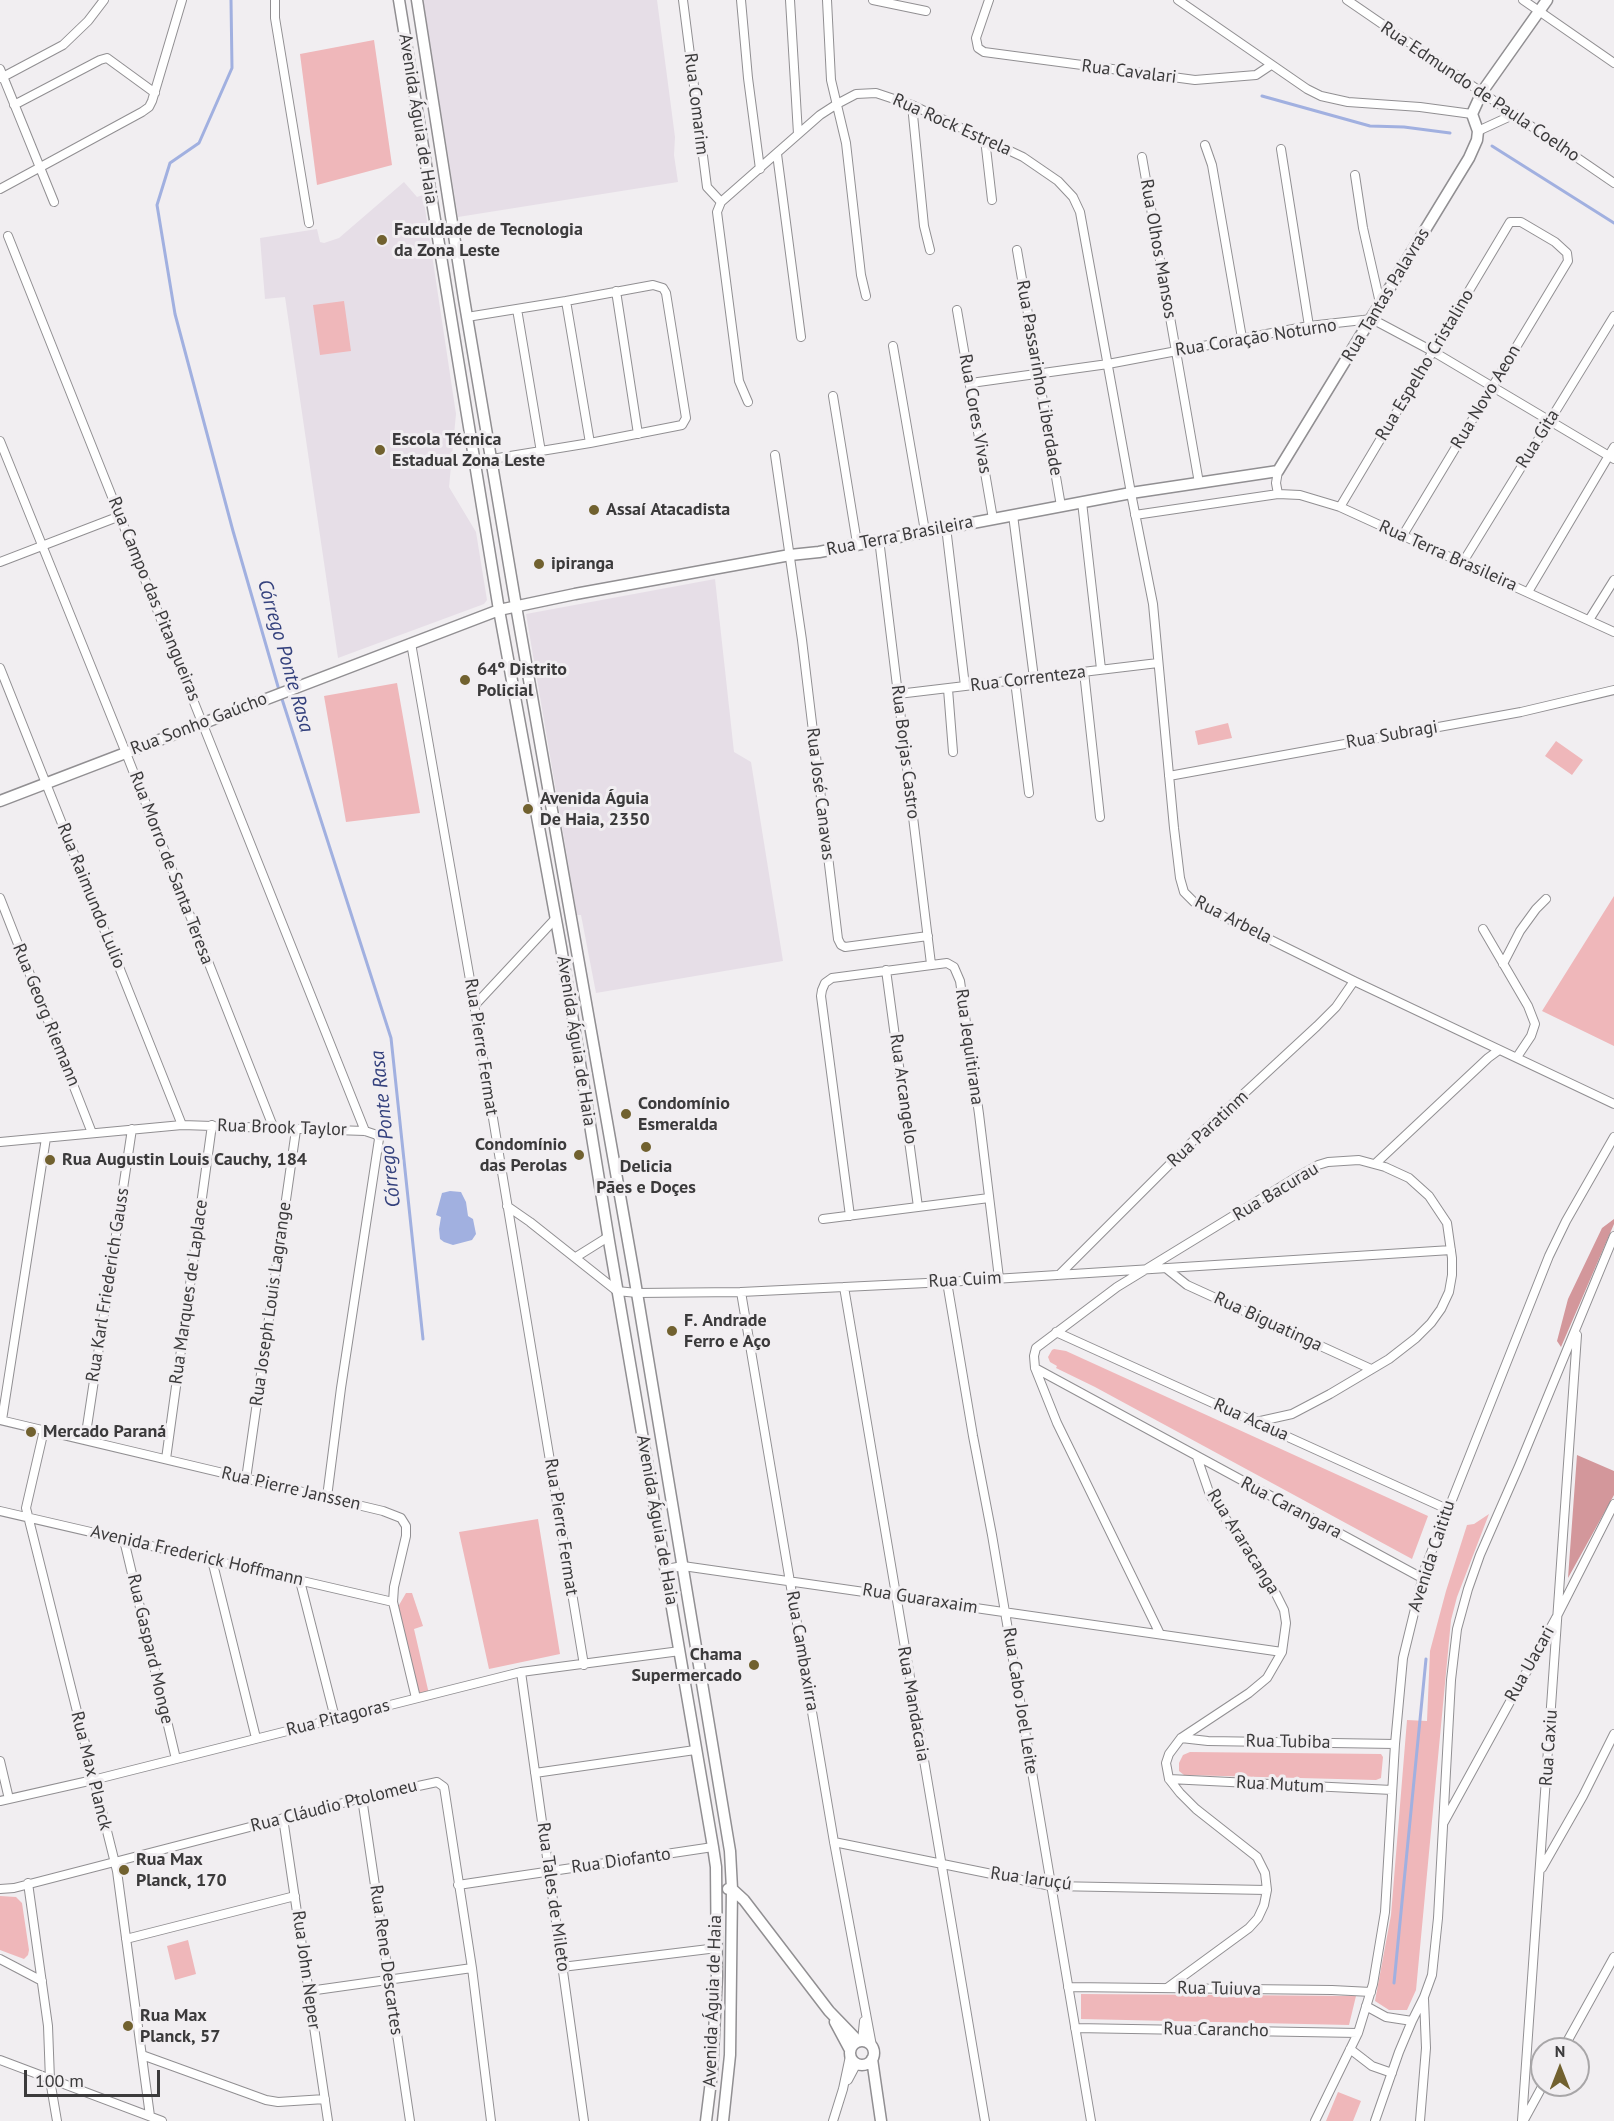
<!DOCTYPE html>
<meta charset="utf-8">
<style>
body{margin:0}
#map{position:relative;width:1614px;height:2121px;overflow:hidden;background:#f1eef1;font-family:"PT Sans",sans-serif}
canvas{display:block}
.north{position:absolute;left:1530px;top:2037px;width:60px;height:60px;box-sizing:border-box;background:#f1eef1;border:2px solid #a8a6a8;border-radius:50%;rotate:0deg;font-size:16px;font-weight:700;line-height:24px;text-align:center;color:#3b3a3b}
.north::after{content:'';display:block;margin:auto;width:21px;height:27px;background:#71612f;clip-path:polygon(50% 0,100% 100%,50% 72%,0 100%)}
.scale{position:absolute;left:24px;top:2070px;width:136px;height:27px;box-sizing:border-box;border:3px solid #3b3a3b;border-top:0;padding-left:8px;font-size:18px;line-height:21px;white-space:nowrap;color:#3b3a3b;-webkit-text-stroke:4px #f1eef1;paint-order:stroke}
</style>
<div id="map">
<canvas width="1614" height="2121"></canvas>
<div class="north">N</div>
<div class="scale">100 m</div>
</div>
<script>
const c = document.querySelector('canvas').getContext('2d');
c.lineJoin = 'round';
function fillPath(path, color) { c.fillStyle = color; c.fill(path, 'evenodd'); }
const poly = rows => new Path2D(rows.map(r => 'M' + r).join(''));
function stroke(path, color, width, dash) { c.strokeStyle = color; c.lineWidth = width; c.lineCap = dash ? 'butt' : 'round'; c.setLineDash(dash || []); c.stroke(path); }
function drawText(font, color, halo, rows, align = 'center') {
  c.font = font + ' "PT Sans",sans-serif'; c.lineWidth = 6; c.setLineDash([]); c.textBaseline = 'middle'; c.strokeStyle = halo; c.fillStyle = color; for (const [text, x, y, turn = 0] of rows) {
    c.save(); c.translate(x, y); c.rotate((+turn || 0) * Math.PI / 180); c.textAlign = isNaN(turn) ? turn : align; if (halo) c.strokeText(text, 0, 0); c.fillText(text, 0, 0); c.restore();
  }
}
const built = poly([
 [423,0,657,0,675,137,674,155,678,182,458,217],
 [404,182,417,197,423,195,456,414,449,487,476,532,487,600,484,604,338,658,285,297,265,299,260,238,317,229,320,242,324,243,339,238],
 [715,579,734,752,751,762,783,961,596,993,581,915,577,915,526,614]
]);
const green = poly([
 [374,40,392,165,317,185,300,54],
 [344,301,351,351,320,355,313,305],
 [397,683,420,813,346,822,324,696],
 [1228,723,1232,738,1198,745,1195,731],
 [1556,741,1583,760,1572,775,1545,756],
 [1614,896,1614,1046,1542,1011],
 [1054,1349,1066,1351,1428,1516,1412,1559,1095,1387,1056,1368,1057,1366,1050,1362,1048,1357,1052,1350],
 [1489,1514,1457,1597,1451,1620,1416,1990,1407,2010,1389,2010,1375,2001,1391,1915,1407,1720,1427,1721,1430,1651,1446,1591,1467,1525,1474,1524],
 [538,1519,560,1654,489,1669,459,1532],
 [406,1593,412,1593,423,1626,414,1629,429,1694,416,1698,395,1612],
 [1190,1752,1381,1754,1383,1757,1381,1778,1376,1780,1184,1775,1179,1771,1179,1763,1183,1755],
 [0,1896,16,1897,22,1903,29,1950,28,1955,24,1959,0,1950],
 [188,1940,196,1974,175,1980,167,1946],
 [1081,1994,1356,1996,1349,2025,1081,2019],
 [1338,2092,1361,2101,1353,2121,1326,2121]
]);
const forest = poly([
 [1614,1219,1614,1224,1561,1347,1557,1341,1568,1299,1602,1228],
 [1577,1455,1614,1471,1614,1495,1568,1578]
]);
const water = poly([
 [450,1191,461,1192,466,1202,468,1216,473,1219,476,1234,472,1240,453,1245,444,1242,440,1239,439,1229,441,1217,436,1215,442,1193]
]);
const stream = poly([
 [231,0,232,68,199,143,170,163,157,205,175,314,233,531,279,690],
 [1262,96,1370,126,1404,127,1450,133],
 [1492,146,1614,223],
 [281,696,391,1038,423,1339],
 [1394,1983,1426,1659]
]);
const street = poly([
 [275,0,275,18,309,223],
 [683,0,707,187,721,202],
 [741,0,748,78,760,169],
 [790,0,798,134],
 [827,0,831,80,846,143,861,275,866,296],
 [873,0,926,11],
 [989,0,976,38,978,48,984,52,1195,80,1256,75,1271,65],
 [1178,0,1307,89,1321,96,1348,102,1420,107,1472,114],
 [1347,0,1614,183],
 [1523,0,1614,63],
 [0,69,54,202],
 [1,78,63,45,88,21,104,0],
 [14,105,100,60,107,58,155,93],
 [912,105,924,226,930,250],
 [1478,131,1515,114],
 [985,139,992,200],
 [1205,145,1212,165,1242,338],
 [1281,149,1309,326],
 [777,154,801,337],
 [1142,157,1199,483],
 [1355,175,1363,228,1380,303],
 [0,189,142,112,149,107,152,101,182,0],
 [8,236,365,1131],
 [1017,250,1061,506],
 [616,291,638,434],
 [566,301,590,443],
 [517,309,541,452],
 [957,310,993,519],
 [467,317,566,301,653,285,663,288,666,293,686,418,682,425,590,443,492,459],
 [893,346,925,531],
 [971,383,1108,364,1309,326,1372,319,1434,352,1614,459],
 [833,396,857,543],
 [748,402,739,381,717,212,721,202,820,115,837,104,856,94,876,93,912,105,1023,157,1058,181,1073,197,1080,212,1131,493,1153,604,1174,828,1180,878,1184,892,1194,902,1354,981,1614,1104],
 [0,441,126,753,274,1129],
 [775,455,802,640,838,939,841,945,845,947,928,936],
 [1278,494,1276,483,1278,471],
 [1082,502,1101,669],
 [1340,507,1510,222,1521,222,1555,242,1567,253,1568,261,1403,535],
 [1013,515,1034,678],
 [1135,515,1278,494,1300,495,1340,507,1614,632],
 [946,527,965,686],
 [879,539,931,964],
 [0,562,120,516],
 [1463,562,1614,316],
 [1528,592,1614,447],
 [1589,620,1614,580],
 [411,643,469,974,584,1665],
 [0,668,182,1125],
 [1084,672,1100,817],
 [1015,681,1029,793],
 [948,689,953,752],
 [898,694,1158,663],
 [1169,776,1521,712,1614,690],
 [0,898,92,1133],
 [1483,929,1528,1006,1535,1024,1531,1036,1517,1057],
 [1503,964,1520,931,1536,909,1546,899],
 [886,970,918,1207],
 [474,1006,556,918],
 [0,1142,182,1125,365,1131,377,1135,379,1139,341,1388,327,1497],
 [1375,1164,1488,1058,1499,1050],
 [507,1206,530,1222,617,1291,637,1293,741,1292,947,1282,1451,1250],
 [850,1216,821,996,822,990,825,983,832,978,947,963,954,967,960,981,979,1114,999,1278],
 [823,1219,989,1198],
 [576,1257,608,1237],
 [1167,1269,1187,1285,1371,1369],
 [1059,1275,1197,1137,1317,1026,1336,1007,1354,981],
 [947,1282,973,1436,992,1535,1091,2121],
 [844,1287,985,2121],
 [741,1292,834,1842,872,2046],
 [1056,1332,1447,1509],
 [1035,1368,1422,1578],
 [0,1420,383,1511,401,1518,406,1526,406,1536,394,1587,393,1602,416,1698],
 [2,1420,46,1138],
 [44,1430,26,1508,117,1871,150,2116],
 [85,1440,132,1129],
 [166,1459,212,1125],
 [246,1479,296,1130],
 [0,1511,393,1602],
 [124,1540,176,1759],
 [212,1560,256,1738],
 [666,1569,683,1566,1282,1652],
 [300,1581,335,1718],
 [1160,1634,1057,1423,1035,1368,1034,1356,1036,1348,1117,1287,1300,1175,1318,1165,1328,1162,1359,1160,1385,1167,1409,1178,1429,1196,1447,1223,1452,1258,1452,1275,1449,1292,1441,1309,1431,1323,1416,1338,1389,1359,1330,1394,1292,1414,1256,1422],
 [521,1672,584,2121],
 [1181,1738,1208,1741,1395,1744],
 [0,1761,9,1799],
 [535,1773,695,1750],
 [1169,1779,1392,1790],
 [362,1798,410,2121],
 [0,1801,93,1780,521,1672,680,1651],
 [283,1818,328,2121],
 [1444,1822,1556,1618,1614,1504],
 [834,1842,1051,1886,1267,1890],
 [1542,1868,1583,1796,1614,1734],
 [28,1883,48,2026,50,2080,57,2121],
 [458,1885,713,1847],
 [0,1889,14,1888,362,1798,437,1782,444,1787,445,1793,472,1968,491,2121],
 [126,1939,295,1896],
 [0,1959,42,1981],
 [562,1967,717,1948],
 [1068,1987,1332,1990,1371,1992],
 [1167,1988,1249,1928,1258,1918,1264,1905,1267,1890,1265,1873,1257,1857,1196,1809,1180,1793,1169,1779,1166,1763,1169,1754,1181,1738,1249,1693,1267,1678,1282,1652,1286,1623,1284,1610,1276,1594,1210,1495,1197,1457],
 [309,1991,472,1968],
 [1366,2006,1386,2017,1412,2021],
 [1075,2028,1358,2033],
 [862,2041,864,2021],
 [1350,2049,1372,2066,1392,2073],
 [1563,2049,1614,1957],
 [142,2055,266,2100,278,2102,325,2099],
 [0,2060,162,2121],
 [848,2080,857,2063],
 [1524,2120,1543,2085],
 [833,2121,843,2089,850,2056],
 [1315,2121,1358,2033,1373,1984,1385,1912,1395,1744,1403,1658,1425,1568,1549,1256,1566,1221,1614,1137],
 [1375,2121,1399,2052,1412,2021,1424,1997,1432,1975,1438,1918,1451,1680,1457,1629,1468,1589,1480,1555,1519,1466,1614,1236],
 [1420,2121,1426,2048,1424,1999],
 [1522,2121,1577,1335]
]);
const secondary = poly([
 [399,0,499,610,561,947,609,1241,713,1847,716,1867,717,1976,712,2073,706,2121],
 [417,0,464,299,516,606,634,1275,730,1851,732,1889,730,2055,723,2121],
 [0,801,499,610,575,594,790,555,819,552,1131,493,1278,471,1469,158,1477,140,1478,131,1472,114,1482,92,1547,0],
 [728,1889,732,1889,744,1900,829,2011,858,2041],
 [835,2022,850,2050],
 '850 2053a12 12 0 1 1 24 0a12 12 0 1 1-24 0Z',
 [872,2059,881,2121]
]);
const markers = [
 [382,240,6,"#71612f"],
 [380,450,6,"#71612f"],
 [594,510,6,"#71612f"],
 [539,564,6,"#71612f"],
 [465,680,6,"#71612f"],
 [528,809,6,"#71612f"],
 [626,1114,6,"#71612f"],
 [646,1147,6,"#71612f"],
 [579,1155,6,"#71612f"],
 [50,1160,6,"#71612f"],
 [672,1331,6,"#71612f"],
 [31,1432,6,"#71612f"],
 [754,1665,6,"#71612f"],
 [124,1870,6,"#71612f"],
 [128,2026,6,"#71612f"]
];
const streetNames = [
 ["Rua Cavalari",1129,72,7],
 ["Rua Edmundo de Paula Coelho",1480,92,34],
 ["Rua Comarim",696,104,83],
 ["Avenida Águia de Haia",418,119,81],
 ["Rua Rock Estrela",952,125,24],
 ["Rua Olhos Mansos",1158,249,80],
 ["Rua Tantas Palavras",1386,295,-59],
 ["Rua Coração Noturno",1256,338,-9],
 ["Rua Espelho Cristalino",1425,365,-59],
 ["Rua Passarinho Liberdade",1039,378,80],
 ["Rua Novo Aeon",1486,397,-59],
 ["Rua Cores Vivas",975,414,80],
 ["Rua Gita",1538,439,-58],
 ["Rua Terra Brasileira",900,536,-11],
 ["Rua Terra Brasileira",1448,556,24],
 ["Rua Campo das Pitangueiras",154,599,68],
 ["Rua Correnteza",1028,679,-7],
 ["Rua Sonho Gaúcho",199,724,-21],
 ["Rua Subragi",1392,735,-10],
 ["Rua Borjas Castro",905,752,83],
 ["Rua José Canavas",820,794,83],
 ["Rua Morro de Santa Teresa",171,868,69],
 ["Rua Raimundo Lulio",91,896,68],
 ["Rua Arbela",1233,920,27],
 ["Rua Georg Riemann",46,1015,68],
 ["Avenida Águia de Haia",576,1041,81],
 ["Rua Pierre Fermat",481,1047,81],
 ["Rua Jequitirana",969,1047,82],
 ["Rua Arcangelo",903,1089,82],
 ["Rua Brook Taylor",282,1128,2],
 ["Rua Paratinm",1208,1129,-43],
 ["Rua Bacurau",1276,1192,-31],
 ["Rua Cuim",965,1280,-3],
 ["Rua Karl Friederich Gauss",108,1285,-81],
 ["Rua Marques de Laplace",189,1292,-82],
 ["Rua Joseph Louis Lagrange",271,1304,-82],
 ["Rua Biguatinga",1268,1322,25],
 ["Rua Acaua",1251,1420,24],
 ["Rua Pierre Janssen",291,1489,13],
 ["Rua Carangara",1291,1508,28],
 ["Avenida Águia de Haia",657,1520,80],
 ["Rua Pierre Fermat",561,1527,81],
 ["Rua Araracanga",1243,1542,58],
 ["Avenida Frederick Hoffmann",197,1556,13],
 ["Avenida Caititu",1432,1556,-72],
 ["Rua Guaraxaim",920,1599,9],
 ["Rua Gaspard Monge",150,1649,77],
 ["Rua Cambaxirra",802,1651,80],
 ["Rua Uacari",1530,1664,-61],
 ["Rua Cabo Joel Leite",1020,1701,81],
 ["Rua Mandacaia",913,1704,80],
 ["Rua Pitagoras",338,1718,-14],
 ["Rua Tubiba",1288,1742,1],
 ["Rua Caxiu",1549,1748,-86],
 ["Rua Max Planck",91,1771,76],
 ["Rua Mutum",1280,1785,3],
 ["Rua Cláudio Ptolomeu",334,1806,-14],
 ["Rua Diofanto",621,1861,-8],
 ["Rua Iaruçú",1031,1879,8],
 ["Rua Tales de Mileto",553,1897,82],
 ["Rua Rene Descartes",386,1960,82],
 ["Rua John Neper",306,1970,82],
 ["Rua Tuiuva",1219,1989,1],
 ["Avenida Águia de Haia",713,2001,-88],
 ["Rua Carancho",1216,2030,1]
];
const poiNames = [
 ["Faculdade de Tecnologia",394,230],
 ["da Zona Leste",394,251],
 ["Escola Técnica",392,440],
 ["Estadual Zona Leste",392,461],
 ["Assaí Atacadista",606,510],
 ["ipiranga",551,564],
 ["64º Distrito",477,670],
 ["Policial",477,691],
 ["Avenida Águia",540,799],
 ["De Haia, 2350",540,820],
 ["Condomínio",638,1104],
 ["Esmeralda",638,1125],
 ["Condomínio",567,1145,"right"],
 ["das Perolas",567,1166,"right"],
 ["Rua Augustin Louis Cauchy, 184",62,1160],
 ["Delicia",646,1167,"center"],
 ["Pães e Doçes",646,1188,"center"],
 ["F. Andrade",684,1321],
 ["Ferro e Aço",684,1342],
 ["Mercado Paraná",43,1432],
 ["Chama",742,1655,"right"],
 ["Supermercado",742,1676,"right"],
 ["Rua Max",136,1860],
 ["Planck, 170",136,1881],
 ["Rua Max",140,2016],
 ["Planck, 57",140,2037]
];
const waterNames = [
 ["Córrego Ponte Rasa",285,656,74],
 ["Córrego Ponte Rasa",386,1129,-96]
];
fillPath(built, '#e6dee7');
fillPath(green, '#efb7ba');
fillPath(forest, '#d3979b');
fillPath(water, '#a1b0e0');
stroke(stream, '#a1b0e0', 3);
stroke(street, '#918f92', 10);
stroke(secondary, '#918f92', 13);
stroke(street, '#fff', 8);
stroke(secondary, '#fff', 10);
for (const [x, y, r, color] of markers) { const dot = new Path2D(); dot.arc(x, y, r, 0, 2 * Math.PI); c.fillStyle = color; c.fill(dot); stroke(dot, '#f1eef1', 2); }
drawText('18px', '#3b3a3b', '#f1eef1', streetNames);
drawText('bold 18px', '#3b3a3b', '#f1eef1', poiNames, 'left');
drawText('italic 20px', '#34417d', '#f1eef1', waterNames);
</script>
